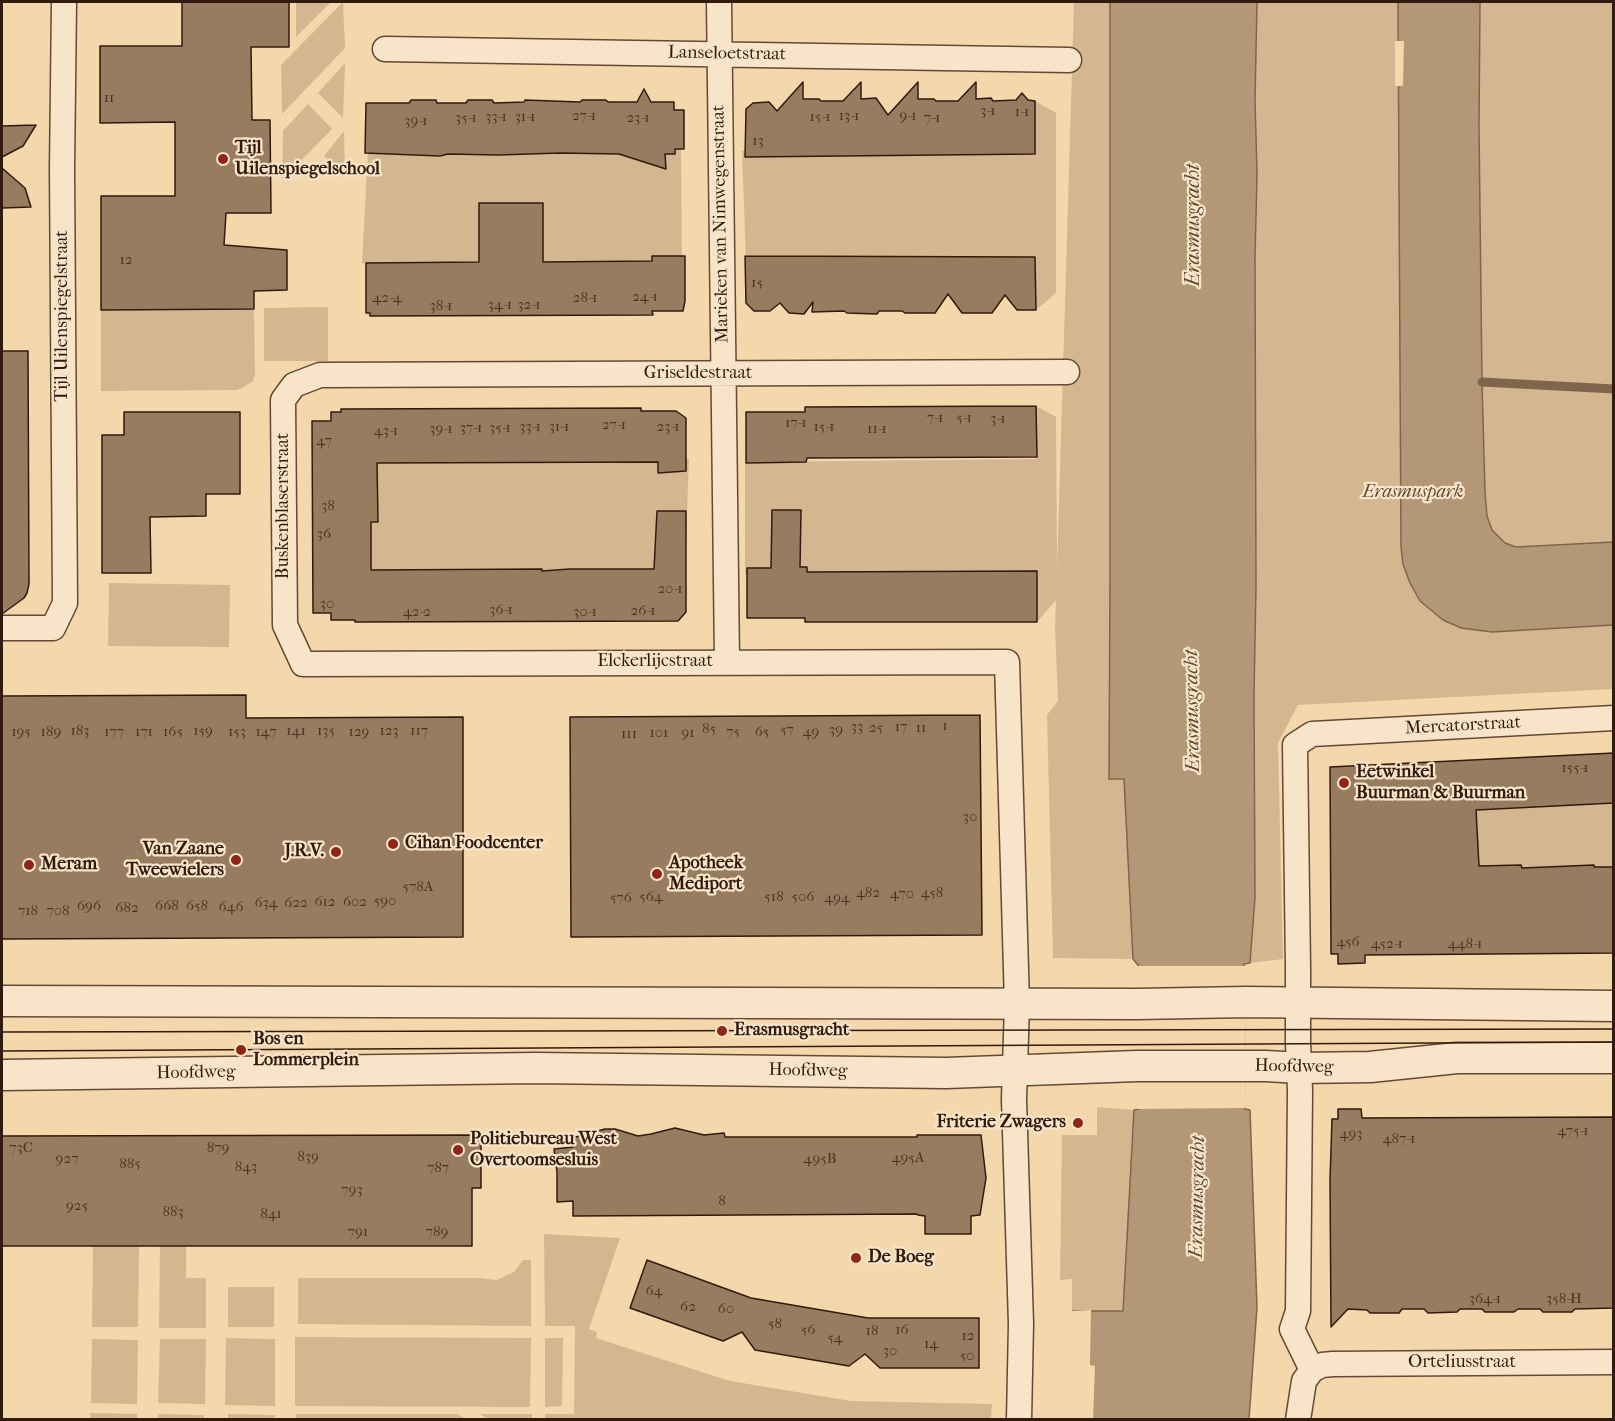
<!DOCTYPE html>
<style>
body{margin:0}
#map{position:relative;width:1615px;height:1421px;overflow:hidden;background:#f5d7ac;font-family:"IM FELL French Canon",serif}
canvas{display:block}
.frame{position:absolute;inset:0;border:3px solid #331a0e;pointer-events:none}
</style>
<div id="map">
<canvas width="1615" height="1421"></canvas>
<div class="frame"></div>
</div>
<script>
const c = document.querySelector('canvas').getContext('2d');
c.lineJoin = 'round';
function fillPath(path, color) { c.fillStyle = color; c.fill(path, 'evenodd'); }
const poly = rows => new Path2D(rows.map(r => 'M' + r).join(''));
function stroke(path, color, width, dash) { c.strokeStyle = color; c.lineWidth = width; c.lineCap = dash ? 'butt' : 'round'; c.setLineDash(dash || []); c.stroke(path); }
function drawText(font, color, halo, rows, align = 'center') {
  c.font = font + ' "IM FELL French Canon",serif'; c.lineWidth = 4.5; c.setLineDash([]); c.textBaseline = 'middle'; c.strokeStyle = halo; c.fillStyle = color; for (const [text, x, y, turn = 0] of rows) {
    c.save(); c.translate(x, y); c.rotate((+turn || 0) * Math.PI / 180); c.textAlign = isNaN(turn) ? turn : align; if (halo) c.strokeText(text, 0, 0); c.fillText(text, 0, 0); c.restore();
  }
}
const green = poly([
 [296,2,331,2,296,37],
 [343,2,345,48,282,114,281,65],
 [1074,2,1145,2,1133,959,1053,958,1047,715,1058,701,1055,626,1056,600,1037,622,1037,576,745,575,745,462,1036,459,1036,406,1056,417,1057,570],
 [1228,2,1613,2,1613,689,1298,705,1278,743,1283,959,1250,963,1255,897],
 [345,63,343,118,318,93],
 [1035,101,1056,113,1056,293,1036,310,1035,262,746,262,742,151,1035,153],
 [308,104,332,129,282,180,283,131],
 [344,131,345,177,324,156],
 [681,149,682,266,362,263,368,152],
 [328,307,328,361,264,361,264,308],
 [254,309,255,374,253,381,244,387,237,390,101,391,101,310],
 [346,457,689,459,685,570,341,571],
 [109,583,230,585,229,647,108,646],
 [1613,795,1613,914,1370,917,1365,807],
 [1097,1107,1134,1110,1123,1311,1072,1311,1072,1279,1060,1280,1062,1135,1097,1135],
 [544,1234,620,1238,589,1329,597,1332,596,1338,730,1381,851,1401,992,1404,991,1419,545,1419,545,1414,574,1414,575,1326,545,1326],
 [93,1245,139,1246,138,1327,92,1327],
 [160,1246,186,1246,186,1278,206,1278,206,1328,159,1328],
 [523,1260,531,1260,531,1326,298,1324,298,1278,478,1278,497,1280,514,1272],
 [228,1287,274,1287,274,1327,228,1327],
 [295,1337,531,1338,530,1407,295,1406],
 [226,1338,275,1339,275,1406,225,1405],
 [545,1338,563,1338,562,1406,545,1407],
 [92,1339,138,1340,137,1404,91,1403],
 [160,1339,206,1339,205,1404,158,1403],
 [90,1413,137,1414,137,1419,91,1419],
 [158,1414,204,1415,204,1419,158,1419],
 [228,1414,275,1415,275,1419,228,1419],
 [296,1414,457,1414,467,1419,296,1420],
 [480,1414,532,1414,532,1419,488,1419]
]);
const water = poly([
 [1110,2,1257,2,1255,100,1257,174,1255,258,1256,586,1254,695,1255,897,1250,963,1244,964,1245,1109,1250,1110,1257,1307,1249,1419,1071,1420,1072,1311,1123,1311,1134,1110,1139,1109,1138,965,1133,959,1124,779,1109,779,1110,578,1110,2],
 [1398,2,1480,2,1479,126,1482,382,1485,492,1487,516,1492,530,1505,543,1516,547,1613,542,1613,625,1492,632,1461,628,1443,620,1420,601,1410,583,1403,564,1401,547,1398,2]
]);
const pier = poly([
 [1395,41,1404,41,1403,86,1395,86],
 [1137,966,1245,966,1246,1108,1137,1109],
 [1072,1308,1072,1311,1091,1310,1090,1365,1095,1366,1093,1419,1068,1420,1069,1311]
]);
const stream = poly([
 [1482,382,1614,389]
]);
const building = poly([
 [182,2,289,2,289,47,251,47,252,120,270,120,271,213,226,213,224,245,287,250,287,290,254,291,254,309,101,310,101,196,175,196,175,122,100,123,100,46,182,46,182,2],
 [803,82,803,99,819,99,821,101,843,101,861,82,861,99,876,98,888,115,918,82,918,99,934,99,936,101,958,101,976,82,976,99,991,98,993,101,1016,100,1022,93,1028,100,1035,101,1035,154,745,157,746,109,753,103,769,102,777,111,803,82],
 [644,89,651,102,674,102,674,110,684,110,684,149,675,149,675,154,665,154,666,169,619,154,560,153,498,155,448,154,440,156,365,153,366,103,409,103,411,100,436,100,437,103,466,103,468,100,492,100,494,103,524,102,525,100,580,102,582,100,606,100,608,102,637,102,644,89],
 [36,125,23,146,2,157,2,126,36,125],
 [2,168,25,188,31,207,2,208,2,168],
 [479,203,543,203,543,262,652,261,652,256,685,256,685,301,683,311,652,311,653,315,370,316,370,313,366,313,366,263,479,262,479,203],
 [745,256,1035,257,1036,310,1017,310,1005,295,992,313,962,313,948,294,935,313,905,313,902,311,879,311,877,314,847,313,844,311,812,312,813,302,804,314,789,313,780,303,770,311,754,311,746,303,745,256],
 [2,351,28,351,29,584,27,593,24,598,2,614,2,351],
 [1036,406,1037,457,807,458,806,462,746,463,746,412,805,412,805,407,1036,406],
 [641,408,641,411,676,411,686,418,686,471,658,473,658,462,377,463,378,522,371,522,371,570,542,569,542,571,570,569,654,569,657,511,686,511,686,612,678,621,355,622,355,620,331,620,331,613,313,613,312,421,331,421,331,412,341,412,341,409,641,408],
 [124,412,240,412,240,494,206,494,206,516,150,517,151,573,102,573,102,435,124,435,124,412],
 [772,510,801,510,800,567,807,567,807,572,1037,571,1037,622,805,622,805,618,747,618,747,568,771,568,772,510],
 [246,695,246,718,463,717,463,937,2,939,2,696,246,695],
 [980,715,982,935,571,937,570,717,980,715],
 [1614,753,1614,803,1476,810,1479,866,1521,865,1522,868,1594,865,1594,867,1614,867,1614,953,1365,955,1365,963,1338,964,1338,954,1331,954,1330,767,1614,753],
 [1338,1109,1361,1109,1362,1118,1614,1117,1614,1308,1575,1309,1572,1312,1543,1312,1540,1309,1518,1309,1514,1312,1485,1312,1482,1309,1460,1309,1457,1312,1428,1313,1424,1309,1402,1309,1399,1313,1370,1313,1367,1310,1348,1309,1331,1327,1330,1180,1332,1119,1338,1119,1338,1109],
 [675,1128,704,1135,724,1133,725,1137,917,1137,917,1135,981,1135,986,1178,980,1215,971,1216,971,1234,925,1234,925,1216,918,1215,917,1214,573,1216,573,1201,557,1202,557,1172,554,1149,573,1147,572,1138,605,1129,615,1129,638,1136,651,1134,675,1128],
 [481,1135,481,1188,472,1188,472,1246,2,1246,2,1136,481,1135],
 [647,1260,751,1298,868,1318,979,1318,979,1368,880,1368,865,1354,849,1366,755,1350,742,1332,723,1341,630,1308,647,1260]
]);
const minor = poly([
 [719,2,727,662],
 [385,49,1069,60],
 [2,628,53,628,65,603,62,169,64,2],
 [1312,1370,1292,1329,1298,1311,1300,1091,1298,1043,1298,968,1295,745,1312,734,1614,718],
 [1019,1420,1021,1324,1014,1099,1017,1004,1007,662,303,664,285,625,283,400,294,385,320,375,1067,372],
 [1298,1420,1304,1381,1312,1370,1322,1365,1333,1364,1614,1362]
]);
const tertiary = poly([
 [2,1001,1137,1004,1246,1002,1614,1006],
 [2,1075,536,1068,946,1073,1137,1066,1266,1066,1300,1068,1370,1067,1457,1058,1614,1058]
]);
const tram = poly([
 [2,1032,1614,1029],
 [2,1051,1614,1042]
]);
const markers = [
 [223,159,6,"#8f2418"],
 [1344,783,6,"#8f2418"],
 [393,844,6,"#8f2418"],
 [336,852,6,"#8f2418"],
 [236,860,6,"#8f2418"],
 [29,865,6,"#8f2418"],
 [657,874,6,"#8f2418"],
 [722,1031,6,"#8f2418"],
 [241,1050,6,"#8f2418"],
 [1078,1123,6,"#8f2418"],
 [458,1150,6,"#8f2418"],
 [856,1258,6,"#8f2418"]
];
const numberNames = [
 ["11",109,98],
 ["3-1",988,111],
 ["1-1",1022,112],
 ["27-1",584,116],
 ["13-1",849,116],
 ["9-1",908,116],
 ["33-1",496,117],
 ["31-1",525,117],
 ["15-1",820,117],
 ["35-1",466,118],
 ["23-1",638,118],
 ["7-1",932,118],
 ["39-1",416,121],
 ["13",758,141],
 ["12",126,260],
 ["15",757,283],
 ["24-1",645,297],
 ["42-4",387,298],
 ["28-1",585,298],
 ["34-1",500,305],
 ["32-1",529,305],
 ["38-1",441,306],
 ["7-1",935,418],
 ["5-1",964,418],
 ["3-1",998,419],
 ["17-1",796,423],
 ["27-1",614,425],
 ["33-1",530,427],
 ["31-1",559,427],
 ["23-1",668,427],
 ["15-1",824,427],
 ["37-1",471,428],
 ["35-1",500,428],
 ["39-1",441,429],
 ["11-1",877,429],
 ["43-1",386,431],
 ["47",324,441],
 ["38",328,506],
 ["36",324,534],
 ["20-1",670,589],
 ["30",327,604],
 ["36-1",501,610],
 ["26-1",643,611],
 ["42-2",417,612],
 ["30-1",585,612],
 ["1",945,726],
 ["33",857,727],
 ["17",901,727],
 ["25",876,728],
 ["11",921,728],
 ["85",709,729],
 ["57",787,730],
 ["39",836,730],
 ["183",80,731],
 ["159",203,731],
 ["141",296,731],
 ["135",326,731],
 ["123",389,731],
 ["117",419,731],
 ["195",21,732],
 ["189",51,732],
 ["177",114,732],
 ["171",144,732],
 ["165",173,732],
 ["153",237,732],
 ["147",266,732],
 ["129",359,732],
 ["75",733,732],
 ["65",762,732],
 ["49",811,732],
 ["101",659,733],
 ["91",688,733],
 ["111",629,734],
 ["155-1",1575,768],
 ["30",970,817],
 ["578A",418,887],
 ["482",868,893],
 ["458",932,893],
 ["470",902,894],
 ["564",651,897],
 ["518",774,897],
 ["506",803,897],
 ["576",621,898],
 ["494",837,898],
 ["590",385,901],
 ["612",325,902],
 ["602",355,902],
 ["634",266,903],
 ["622",296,903],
 ["696",89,906],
 ["668",167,906],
 ["658",197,906],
 ["646",231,907],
 ["682",127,908],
 ["718",28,911],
 ["708",58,911],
 ["456",1348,942],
 ["452-1",1387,944],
 ["448-1",1465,944],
 ["475-1",1573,1131],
 ["493",1351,1134],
 ["487-1",1399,1139],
 ["73C",21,1148],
 ["879",218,1148],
 ["839",308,1157],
 ["495A",908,1158],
 ["927",67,1159],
 ["495B",820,1159],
 ["885",130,1164],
 ["843",246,1167],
 ["787",438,1168],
 ["793",352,1190],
 ["8",722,1201],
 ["925",77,1206],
 ["883",173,1212],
 ["841",271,1214],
 ["791",358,1232],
 ["789",437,1232],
 ["64",654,1291],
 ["364-1",1485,1299],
 ["358-H",1564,1299],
 ["62",688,1307],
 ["60",726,1309],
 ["58",775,1324],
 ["56",808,1330],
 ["16",902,1330],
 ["18",872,1331],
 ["12",968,1336],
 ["54",835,1338],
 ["14",931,1344],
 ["30",890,1351],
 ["50",967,1356]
];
const streetNames = [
 ["Lanseloetstraat",727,54,1],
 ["Marieken van Nimwegenstraat",721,224,-91],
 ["Tijl Uilenspiegelstraat",63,316,-90],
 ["Griseldestraat",698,374],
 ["Buskenblaserstraat",284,506,-90],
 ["Elckerlijcstraat",655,662],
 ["Mercatorstraat",1463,726,-3],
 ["Hoofdweg",1294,1067,1],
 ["Hoofdweg",808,1071,1],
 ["Hoofdweg",196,1073,-1],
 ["Orteliusstraat",1462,1363]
];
const poiNames = [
 ["Tijl",235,149],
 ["Uilenspiegelschool",235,170],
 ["Eetwinkel",1356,773],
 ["Buurman & Buurman",1356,794],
 ["Cihan Foodcenter",405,844],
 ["Van Zaane",224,850,"right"],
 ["Tweewielers",224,871,"right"],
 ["J.R.V.",324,852,"right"],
 ["Apotheek",669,864],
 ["Mediport",669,885],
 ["Meram",41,865],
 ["Erasmusgracht",734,1031],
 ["Bos en",253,1040],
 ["Lommerplein",253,1061],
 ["Friterie Zwagers",1066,1123,"right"],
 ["Politiebureau West",470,1140],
 ["Overtoomsesluis",470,1161],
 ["De Boeg",868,1258]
];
const parkNames = [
 ["Erasmuspark",1413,493]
];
const waterNames = [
 ["Erasmusgracht",1194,225,-90],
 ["Erasmusgracht",1193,711,-91],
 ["Erasmusgracht",1198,1197,-89]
];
fillPath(green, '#d4b791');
fillPath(water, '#b39776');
stroke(water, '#80654c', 1.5);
fillPath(pier, '#f5d7ac');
stroke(stream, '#80654c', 9);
fillPath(building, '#987c60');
stroke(building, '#331a0e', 1.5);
stroke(minor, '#644936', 27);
stroke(tertiary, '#644936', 33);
stroke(minor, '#f8e5c9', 24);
stroke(tertiary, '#f8e5c9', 30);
stroke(tram, '#331a0e', 1.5);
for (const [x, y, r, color] of markers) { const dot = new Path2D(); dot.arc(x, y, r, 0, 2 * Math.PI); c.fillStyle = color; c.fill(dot); stroke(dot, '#f8e5c9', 2); }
drawText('15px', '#4c3222', null, numberNames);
drawText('18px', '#331a0e', '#f8e5c9', streetNames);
drawText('bold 18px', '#331a0e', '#f8e5c9', poiNames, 'left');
drawText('italic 18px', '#634935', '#f8e5c9', parkNames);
drawText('italic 20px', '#604632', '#f8e5c9', waterNames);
</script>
